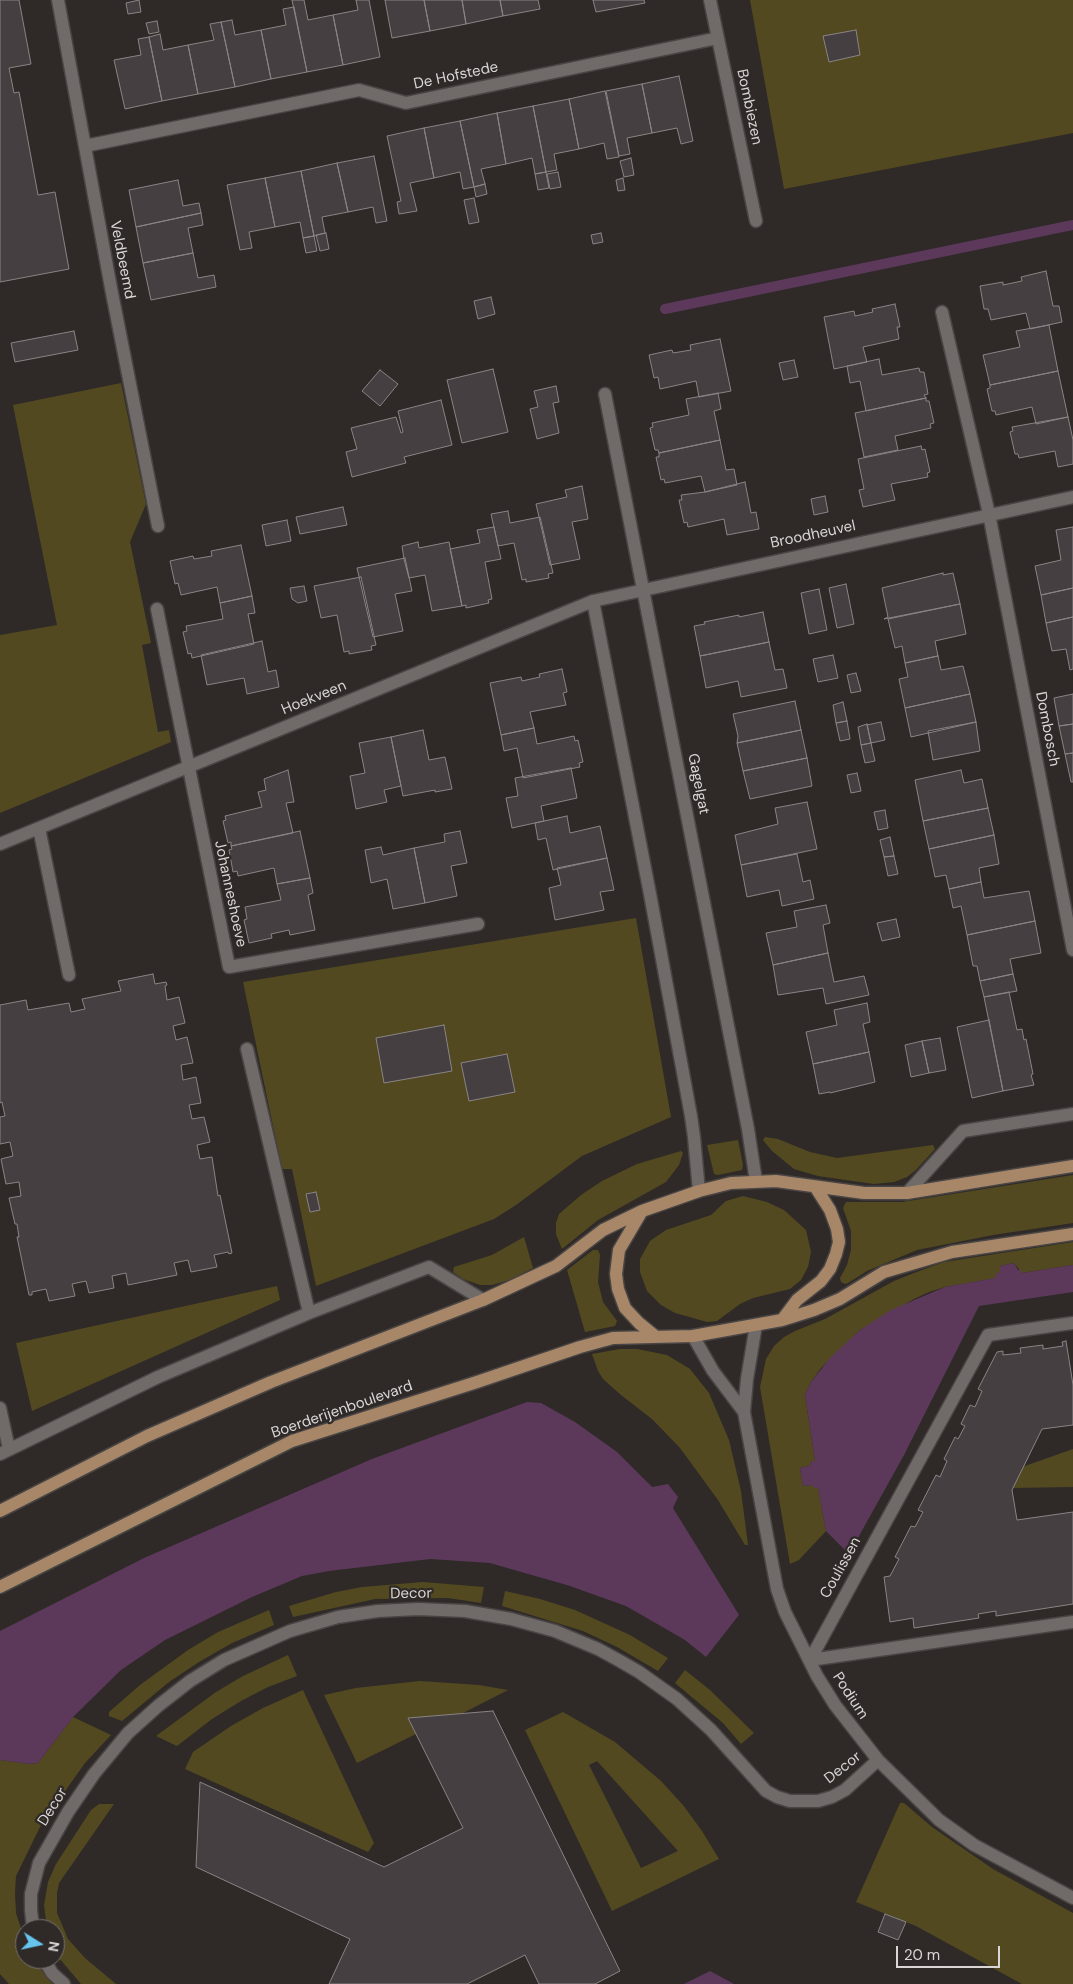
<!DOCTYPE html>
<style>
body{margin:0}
#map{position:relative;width:1073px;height:1984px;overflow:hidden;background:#2f2a28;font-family:"DM Sans",sans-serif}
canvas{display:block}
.north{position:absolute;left:15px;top:1919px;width:50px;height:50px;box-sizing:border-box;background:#2f2a28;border:1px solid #736f6d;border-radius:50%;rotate:100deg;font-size:14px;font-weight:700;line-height:20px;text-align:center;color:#d9d6d5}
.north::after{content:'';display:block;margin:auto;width:18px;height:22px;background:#65c5ee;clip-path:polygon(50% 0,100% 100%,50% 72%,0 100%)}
.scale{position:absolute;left:896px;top:1946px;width:104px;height:22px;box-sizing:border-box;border:2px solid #d9d6d5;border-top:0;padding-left:6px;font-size:15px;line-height:18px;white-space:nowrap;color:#d9d6d5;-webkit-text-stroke:4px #2f2a28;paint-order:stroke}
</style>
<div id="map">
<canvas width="1073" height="1984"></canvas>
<div class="north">N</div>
<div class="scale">20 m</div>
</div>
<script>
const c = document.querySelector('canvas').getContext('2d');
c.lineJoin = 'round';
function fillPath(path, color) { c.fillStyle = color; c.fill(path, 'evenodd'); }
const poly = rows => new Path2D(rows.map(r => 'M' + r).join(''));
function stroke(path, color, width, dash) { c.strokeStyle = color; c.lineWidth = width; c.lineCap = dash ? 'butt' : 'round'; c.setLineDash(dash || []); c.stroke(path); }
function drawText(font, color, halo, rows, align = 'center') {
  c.font = font + ' "DM Sans",sans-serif'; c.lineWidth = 4.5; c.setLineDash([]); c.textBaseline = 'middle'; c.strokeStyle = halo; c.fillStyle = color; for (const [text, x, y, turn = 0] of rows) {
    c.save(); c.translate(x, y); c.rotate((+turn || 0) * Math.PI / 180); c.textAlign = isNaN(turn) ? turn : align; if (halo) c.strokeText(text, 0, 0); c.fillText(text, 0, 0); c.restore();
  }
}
const green = poly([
 [750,0,1073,0,1073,133,784,189],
 [121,383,146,504,130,542,151,643,142,645,158,732,169,730,171,742,0,813,0,635,57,625,13,405],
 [636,918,671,1117,582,1156,516,1205,494,1219,316,1286,292,1169,282,1169,243,982],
 [765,1137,778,1139,810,1152,837,1158,933,1145,935,1149,916,1170,907,1177,894,1182,874,1184,818,1176,794,1169,772,1151,763,1140],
 [738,1140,743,1165,742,1170,718,1175,714,1174,707,1145],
 [681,1151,683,1153,679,1165,666,1182,598,1220,562,1249,556,1234,556,1223,559,1214,581,1195,602,1181,637,1164],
 [1073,1175,1073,1223,993,1235,917,1250,867,1271,848,1283,845,1284,841,1282,840,1278,847,1265,851,1250,851,1231,843,1208,846,1202,902,1202],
 [743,1196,767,1202,784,1210,806,1230,811,1252,808,1267,801,1280,790,1289,753,1298,740,1304,717,1321,707,1322,693,1318,675,1313,661,1305,647,1291,640,1272,640,1259,650,1241,666,1230,711,1215,726,1201],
 [524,1237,533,1268,510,1280,492,1285,480,1285,463,1279,453,1272,454,1267,492,1255],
 [1073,1242,1073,1265,1022,1273,1014,1263,1000,1266,1000,1271,996,1278,945,1287,929,1292,914,1299,860,1330,821,1368,811,1382,805,1395,815,1461,812,1461,809,1466,800,1468,803,1486,811,1485,818,1487,826,1531,799,1560,790,1564,760,1387,766,1359,774,1346,784,1337,795,1331,825,1319,894,1281,914,1273,944,1262],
 [593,1250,598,1250,600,1255,598,1282,603,1302,617,1321,615,1326,585,1332,567,1270],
 [277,1286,280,1300,32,1411,16,1343],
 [620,1349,637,1349,667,1355,690,1369,709,1393,729,1440,741,1491,748,1545,745,1545,718,1500,680,1448,652,1419,621,1395,603,1379,598,1371,592,1354],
 [1073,1449,1073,1487,1011,1488,1022,1467],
 [423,1582,484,1587,481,1603,448,1598,375,1599,293,1617,289,1606,336,1592,362,1587],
 [505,1591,540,1599,575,1610,630,1635,668,1658,658,1671,617,1647,583,1631,502,1606],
 [269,1610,274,1625,232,1643,199,1662,169,1682,122,1721,109,1716,109,1712,140,1685,188,1650,218,1632],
 [288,1655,297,1676,268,1687,241,1701,212,1719,177,1746,156,1736,216,1692,243,1676],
 [685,1670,710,1690,754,1733,741,1744,723,1723,675,1683],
 [420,1681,479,1685,508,1690,461,1714,409,1718,416,1734,357,1763,324,1695,356,1688],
 [303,1690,374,1843,368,1852,185,1769,193,1752,231,1726,263,1708],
 [563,1712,615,1742,661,1781,683,1805,702,1831,719,1859,612,1911,525,1730],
 [597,1761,678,1851,641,1868,589,1765],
 [73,1717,111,1735,85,1763,41,1825,16,1876,15,1893,16,1913,25,1941,25,1959,33,1959,52,1984,9,1984,0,1974,0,1760,29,1764,38,1763],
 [900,1803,904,1803,932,1827,993,1869,1073,1913,1073,1984,1022,1984,916,1926,856,1902],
 [99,1804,114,1804,59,1883,57,1893,57,1913,68,1939,85,1958,116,1984,81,1984,59,1958,55,1951,55,1929,47,1929,44,1905,48,1882,56,1864,91,1810]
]);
const water = poly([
 [1014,1263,1018,1270,1021,1270,1022,1273,1073,1265,1073,1292,979,1306,904,1455,849,1554,826,1531,818,1488,815,1488,811,1485,803,1486,800,1468,809,1466,812,1461,815,1461,805,1395,811,1382,830,1358,860,1330,891,1310,945,1287,995,1278,996,1275,1000,1271,1000,1266],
 [527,1402,541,1403,575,1422,617,1452,652,1487,668,1484,678,1497,673,1508,739,1615,706,1657,685,1640,626,1606,567,1585,490,1563,430,1559,329,1571,302,1576,252,1597,165,1640,121,1670,73,1717,38,1763,29,1764,0,1760,0,1631,144,1558,372,1459],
 [710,1971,734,1984,684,1984]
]);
const stream = poly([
 [665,309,1073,225]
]);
const building = poly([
 [0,0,19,0,31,64,9,68,14,93,19,92,38,195,55,192,69,269,0,282,0,0],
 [139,0,141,12,128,14,126,3,139,0],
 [292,0,304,0,308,20,333,15,343,65,307,72,292,0],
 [356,0,369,0,380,57,343,65,333,15,358,10,356,0],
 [385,0,424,0,430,31,392,38,385,0],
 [424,0,462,0,466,24,430,31,424,0],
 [462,0,500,0,503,16,466,24,462,0],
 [500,0,538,0,540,9,503,16,500,0],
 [593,0,644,0,645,3,596,12,593,0],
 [294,7,307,72,271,79,261,30,286,25,283,9,294,7],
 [232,20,235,35,261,30,271,79,235,87,221,22,232,20],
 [157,21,159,32,149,34,146,23,157,21],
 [221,22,235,87,198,94,188,45,214,40,210,24,221,22],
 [856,30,860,55,829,62,823,36,856,30],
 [160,34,163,50,188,45,198,94,162,101,149,37,160,34],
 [149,37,162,101,125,109,114,60,141,55,138,39,149,37],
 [679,76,693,141,681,144,677,128,652,133,642,84,679,76],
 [642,84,652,133,627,138,630,154,619,156,606,91,642,84],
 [605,91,619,157,607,159,604,143,579,149,569,99,605,91],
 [569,99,579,149,554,154,557,170,546,172,533,106,569,99],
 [533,106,546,172,535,174,532,158,506,164,497,113,533,106],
 [497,113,506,164,481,169,485,184,474,187,460,121,497,113],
 [460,121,474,187,463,189,460,172,434,178,424,128,460,121],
 [424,128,434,178,410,183,417,211,399,214,397,202,401,201,387,136,424,128],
 [374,156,387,221,376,223,373,207,348,212,337,163,374,156],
 [631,158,634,175,624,177,620,161,631,158],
 [337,163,348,212,322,217,325,233,314,236,301,171,337,163],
 [301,171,314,236,303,238,300,222,275,227,265,178,301,171],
 [546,172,549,188,538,190,535,174,546,172],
 [558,172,561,187,550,189,547,174,558,172],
 [265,178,275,227,249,232,252,248,240,250,227,185,265,178],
 [623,178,625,190,618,191,616,180,623,178],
 [178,180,183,206,199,203,201,213,136,227,129,190,178,180],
 [485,184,487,194,476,197,474,187,485,184],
 [474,198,479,222,469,224,464,200,474,198],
 [201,213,203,225,188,228,193,253,143,263,136,227,201,213],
 [326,233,329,249,320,251,316,235,326,233],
 [601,233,603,242,593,244,591,235,601,233],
 [314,236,317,251,306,253,303,238,314,236],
 [193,253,198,278,214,275,216,287,151,300,143,263,193,253],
 [1046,271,1053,306,1059,306,1062,322,1030,329,1026,313,991,320,988,309,984,309,980,286,1003,282,1003,285,1022,281,1021,277,1046,271],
 [491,297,495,314,478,319,474,301,491,297],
 [895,304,900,327,897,327,899,339,863,347,867,362,834,369,824,317,854,311,855,316,873,312,872,309,895,304],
 [1049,325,1058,371,990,385,983,355,1020,347,1016,331,1049,325],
 [74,331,78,350,15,362,11,343,74,331],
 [720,339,731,391,699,397,696,381,660,389,658,377,654,378,649,355,672,350,673,353,691,350,690,345,720,339],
 [879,359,882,375,919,368,920,372,924,372,928,394,924,395,926,398,866,411,860,381,850,383,847,366,879,359],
 [794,360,798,377,783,380,779,363,794,360],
 [493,369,508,432,462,443,447,380,493,369],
 [380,370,398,384,380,406,362,391,380,370],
 [1058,371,1068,417,1036,424,1032,407,996,415,995,411,992,411,987,389,990,388,990,385,1058,371],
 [556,386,559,402,553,403,559,433,537,439,530,409,538,407,534,391,556,386],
 [718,393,721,409,714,411,720,440,659,453,658,450,655,450,650,428,653,427,652,423,689,415,686,399,718,393],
 [926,398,926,401,929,401,934,423,930,424,931,428,895,436,898,450,864,457,855,413,926,398],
 [441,400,452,445,404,457,406,463,352,477,346,452,357,449,351,428,396,417,401,433,403,432,398,411,441,400],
 [1068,417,1073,440,1073,464,1058,467,1055,451,1019,458,1018,454,1015,454,1010,432,1013,431,1012,427,1068,417],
 [720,440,726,470,734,469,737,485,705,492,701,476,665,483,664,479,661,480,656,457,659,457,659,453,720,440],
 [921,446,922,450,925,449,930,472,927,473,928,477,891,484,895,500,863,507,859,490,864,489,858,459,921,446],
 [745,482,751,513,756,512,759,529,727,535,724,519,688,527,687,522,684,523,679,500,682,500,681,495,705,492,745,482],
 [582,486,588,519,572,522,580,559,550,565,536,504,567,497,565,490,582,486],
 [825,496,828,512,814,515,811,499,825,496],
 [343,507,347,525,300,534,296,517,343,507],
 [508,511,510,523,540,517,553,573,548,574,549,578,526,582,526,579,522,580,514,543,498,546,491,514,508,511],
 [287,520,291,541,266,546,262,525,287,520],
 [494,527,501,559,485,562,492,599,488,600,489,603,466,608,466,605,462,606,450,549,480,543,477,530,494,527],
 [1073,527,1073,588,1041,595,1035,566,1061,560,1056,530,1073,527],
 [418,542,419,548,449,542,462,606,432,611,425,575,409,578,404,559,402,546,418,542],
 [241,545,252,596,220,603,217,587,181,595,178,583,175,584,170,561,193,556,194,559,212,556,211,551,241,545],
 [405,558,412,591,395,594,403,631,373,637,357,568,405,558],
 [943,573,943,575,953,573,960,604,884,619,888,617,882,588,943,573],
 [361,577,376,645,371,646,372,650,349,654,349,651,344,652,337,615,321,618,314,586,361,577],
 [846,584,854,624,837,628,829,588,846,584],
 [304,586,307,601,298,603,292,599,290,588,304,586],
 [1073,588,1073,617,1046,623,1041,595,1073,588],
 [819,589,827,630,809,634,801,593,819,589],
 [252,596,255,613,248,614,254,644,192,658,191,653,188,654,183,632,187,631,186,626,223,619,220,603,252,596],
 [960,604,966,634,935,641,938,656,905,663,902,646,895,648,888,619,960,604],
 [763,612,769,642,700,656,694,626,705,624,704,622,739,615,739,617,763,612],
 [1073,617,1073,669,1070,670,1066,649,1052,651,1046,623,1073,617],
 [262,641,268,672,276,670,279,687,247,694,244,678,207,685,201,655,262,641],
 [769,642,775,670,783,669,787,688,741,697,738,681,706,688,700,656,769,642],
 [833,655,838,678,818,682,813,659,833,655],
 [938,656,941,670,963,666,970,694,905,708,899,679,908,677,905,663,938,656],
 [562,669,567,692,563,693,566,705,530,712,534,728,501,735,490,683,521,677,522,681,540,677,539,674,562,669],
 [856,673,861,691,851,693,847,675,856,673],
 [970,694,976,722,911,737,905,708,970,694],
 [1073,694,1073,724,1059,726,1054,698,1073,694],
 [795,701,801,730,737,743,738,736,733,714,795,701],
 [843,702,847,721,836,723,833,705,843,702],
 [847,721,850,739,840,741,836,723,847,721],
 [881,722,885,740,871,743,867,725,881,722],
 [976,722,980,751,933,760,928,731,976,722],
 [867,724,871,743,861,745,858,727,867,724],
 [1073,724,1073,753,1065,754,1059,726,1073,724],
 [534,728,537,744,574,736,575,741,578,740,583,762,579,763,580,767,523,778,517,748,504,751,501,735,534,728],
 [423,730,429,760,445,757,452,789,435,792,435,790,403,796,391,737,423,730],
 [801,730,807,758,743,771,737,743,801,730],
 [391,737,401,786,384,790,387,802,356,809,350,776,365,773,359,743,391,737],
 [871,743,875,761,865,763,861,745,871,743],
 [1073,753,1073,782,1071,782,1065,754,1073,753],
 [807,758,812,786,750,799,743,771,807,758],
 [571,768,577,798,541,806,544,821,512,828,506,798,518,796,515,778,571,768],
 [288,770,294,802,286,803,293,833,231,846,231,842,228,843,223,821,226,820,225,816,262,807,258,792,266,790,264,779,288,770],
 [961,770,964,783,982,779,988,808,923,821,915,780,961,770],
 [857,773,861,791,851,793,847,775,857,773],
 [807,802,817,849,741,865,735,835,778,824,775,808,807,802],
 [988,808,994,835,929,849,923,821,988,808],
 [885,810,888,828,878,830,874,812,885,810],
 [567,816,570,833,600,826,607,858,553,870,546,838,538,840,535,823,567,816],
 [300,831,310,878,277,884,274,868,238,876,237,871,233,872,229,850,232,849,231,846,300,831],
 [460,831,467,863,451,866,457,896,425,903,414,848,445,842,444,834,460,831],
 [994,835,999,864,979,868,981,882,949,889,946,875,935,877,929,849,994,835],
 [890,837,894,856,884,857,880,840,890,837],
 [381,847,383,855,414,848,425,903,393,909,387,879,371,883,365,850,381,847],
 [797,854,803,882,810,880,814,899,782,906,779,890,747,897,741,865,797,854],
 [894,856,898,874,888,876,884,857,894,856],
 [607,858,614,890,600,892,604,910,555,920,549,888,561,885,557,868,607,858],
 [310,878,313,893,308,895,315,930,290,935,289,930,271,934,272,938,249,943,244,920,247,919,245,907,281,900,277,884,310,878],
 [981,882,984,898,1029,891,1035,921,967,935,961,906,953,908,949,889,981,882],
 [826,905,830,923,823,925,828,953,773,965,766,933,797,927,794,911,826,905],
 [896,919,900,937,882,941,877,923,896,919],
 [1035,921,1041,953,1010,959,1013,974,980,981,977,966,973,966,967,935,1035,921],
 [828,953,834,982,864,976,869,995,826,1004,823,988,778,995,773,965,828,953],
 [153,974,155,984,166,982,167,985,165,986,167,1000,179,997,185,1023,173,1026,176,1040,187,1037,193,1063,181,1065,183,1080,196,1077,201,1103,189,1105,192,1119,204,1117,210,1142,197,1145,200,1159,212,1157,218,1196,220,1195,232,1253,229,1254,228,1252,214,1255,217,1267,191,1272,188,1260,174,1263,177,1275,128,1285,126,1273,112,1276,114,1288,89,1293,86,1281,72,1284,75,1296,49,1301,46,1289,32,1292,32,1295,29,1295,17,1237,19,1237,17,1224,15,1224,9,1198,21,1196,19,1182,6,1184,1,1159,13,1156,10,1142,0,1144,0,1117,5,1116,2,1102,0,1103,0,1005,26,1000,28,1010,69,1003,71,1012,85,1009,82,999,121,991,118,981,153,974],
 [1013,974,1017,991,984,997,980,981,1013,974],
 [1009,992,1017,1030,1022,1029,1024,1040,1026,1039,1033,1074,1031,1075,1034,1085,1003,1091,984,997,1009,992],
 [867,1003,870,1022,863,1024,869,1052,813,1064,806,1032,837,1025,834,1010,867,1003],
 [989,1020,1003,1091,972,1098,957,1027,989,1020],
 [444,1025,452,1071,384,1083,376,1038,444,1025],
 [940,1038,946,1070,929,1073,922,1041,940,1038],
 [922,1041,929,1073,911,1077,905,1045,922,1041],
 [869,1052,875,1082,830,1093,830,1092,819,1094,813,1064,869,1052],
 [507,1054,515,1092,469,1101,461,1063,507,1054],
 [316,1192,320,1210,310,1212,306,1194,316,1192],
 [1066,1341,1073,1385,1073,1425,1042,1429,1012,1490,1017,1520,1073,1512,1073,1604,996,1616,996,1611,978,1614,979,1618,914,1628,913,1618,890,1622,884,1577,890,1576,899,1559,895,1557,911,1526,915,1527,923,1512,918,1510,936,1475,940,1477,947,1461,944,1459,955,1437,958,1439,965,1426,961,1424,970,1405,975,1407,982,1391,978,1389,997,1352,1003,1351,1003,1355,1021,1353,1020,1348,1043,1345,1043,1349,1063,1346,1062,1342,1066,1341],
 [493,1711,620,1971,595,1984,539,1984,525,1955,467,1984,329,1984,350,1939,196,1867,200,1782,384,1867,463,1828,408,1718,493,1711],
 [885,1914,906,1922,898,1940,878,1932,885,1914]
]);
const minor = poly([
 [58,0,111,288,158,526],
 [710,0,756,221],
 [85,146,359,90,406,103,718,38],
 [942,312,989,514,1073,950],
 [605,394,748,1129,756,1181],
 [593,601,650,894,691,1116,694,1137,699,1191],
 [157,609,229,967,478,924],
 [39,828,69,975],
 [0,844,593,601,1073,497],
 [247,1049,309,1313],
 [907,1193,963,1131,1073,1114],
 [693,1336,713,1371,744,1412,747,1379,756,1325],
 [0,1408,9,1449],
 [744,1412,777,1589,785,1612,817,1676,835,1705,878,1760,939,1820,974,1845,1073,1898],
 [0,1454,158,1377,309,1313,429,1267,483,1300],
 [810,1660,988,1335,1073,1323],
 [810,1660,1073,1622],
 [33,1929,31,1910,31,1894,39,1863,68,1812,94,1774,128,1733,158,1706,190,1681,224,1660,290,1631,338,1617,378,1611,418,1609,465,1611,511,1619,555,1631,598,1649,620,1661,639,1672,677,1699,711,1730,766,1791,777,1797,790,1801,818,1801,832,1797,845,1790,878,1760],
 [44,1959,52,1973,64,1984]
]);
const major = poly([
 [642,1211,619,1250,616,1274,618,1289,625,1308,639,1323,656,1337],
 [782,1320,797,1300,821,1281,830,1269,836,1254,839,1242,837,1229,830,1210,816,1188],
 [0,1511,147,1436,271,1382,483,1300,556,1266,603,1230,642,1211,699,1191,731,1183,776,1181,864,1193,907,1193,1073,1166],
 [0,1587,292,1441,477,1382,580,1347,613,1338,693,1336,782,1320,814,1310,840,1299,884,1272,952,1252,1073,1234]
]);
const streetNames = [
 ["De Hofstede",456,76,-12],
 ["Bombiezen",749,107,78],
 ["Veldbeemd",122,260,79],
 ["Broodheuvel",813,535,-12],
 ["Hoekveen",314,698,-22],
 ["Dombosch",1047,729,79],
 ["Gagelgat",698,784,79],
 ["Johanneshoeve",230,894,78],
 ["Boerderijenboulevard",342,1410,-19],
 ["Coulissen",841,1568,-61],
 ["Decor",411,1594,-1],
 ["Podium",850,1696,57],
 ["Decor",843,1768,-38],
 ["Decor",53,1807,-58]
];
fillPath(green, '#524920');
fillPath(water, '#5c395b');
stroke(stream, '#5c395b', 10);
fillPath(building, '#453f41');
stroke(building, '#8a8486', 1);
stroke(minor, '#494544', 15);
stroke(major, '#494544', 15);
stroke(minor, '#706a69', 12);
stroke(major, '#a88768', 12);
drawText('15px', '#d9d6d5', '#2f2a28', streetNames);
</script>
